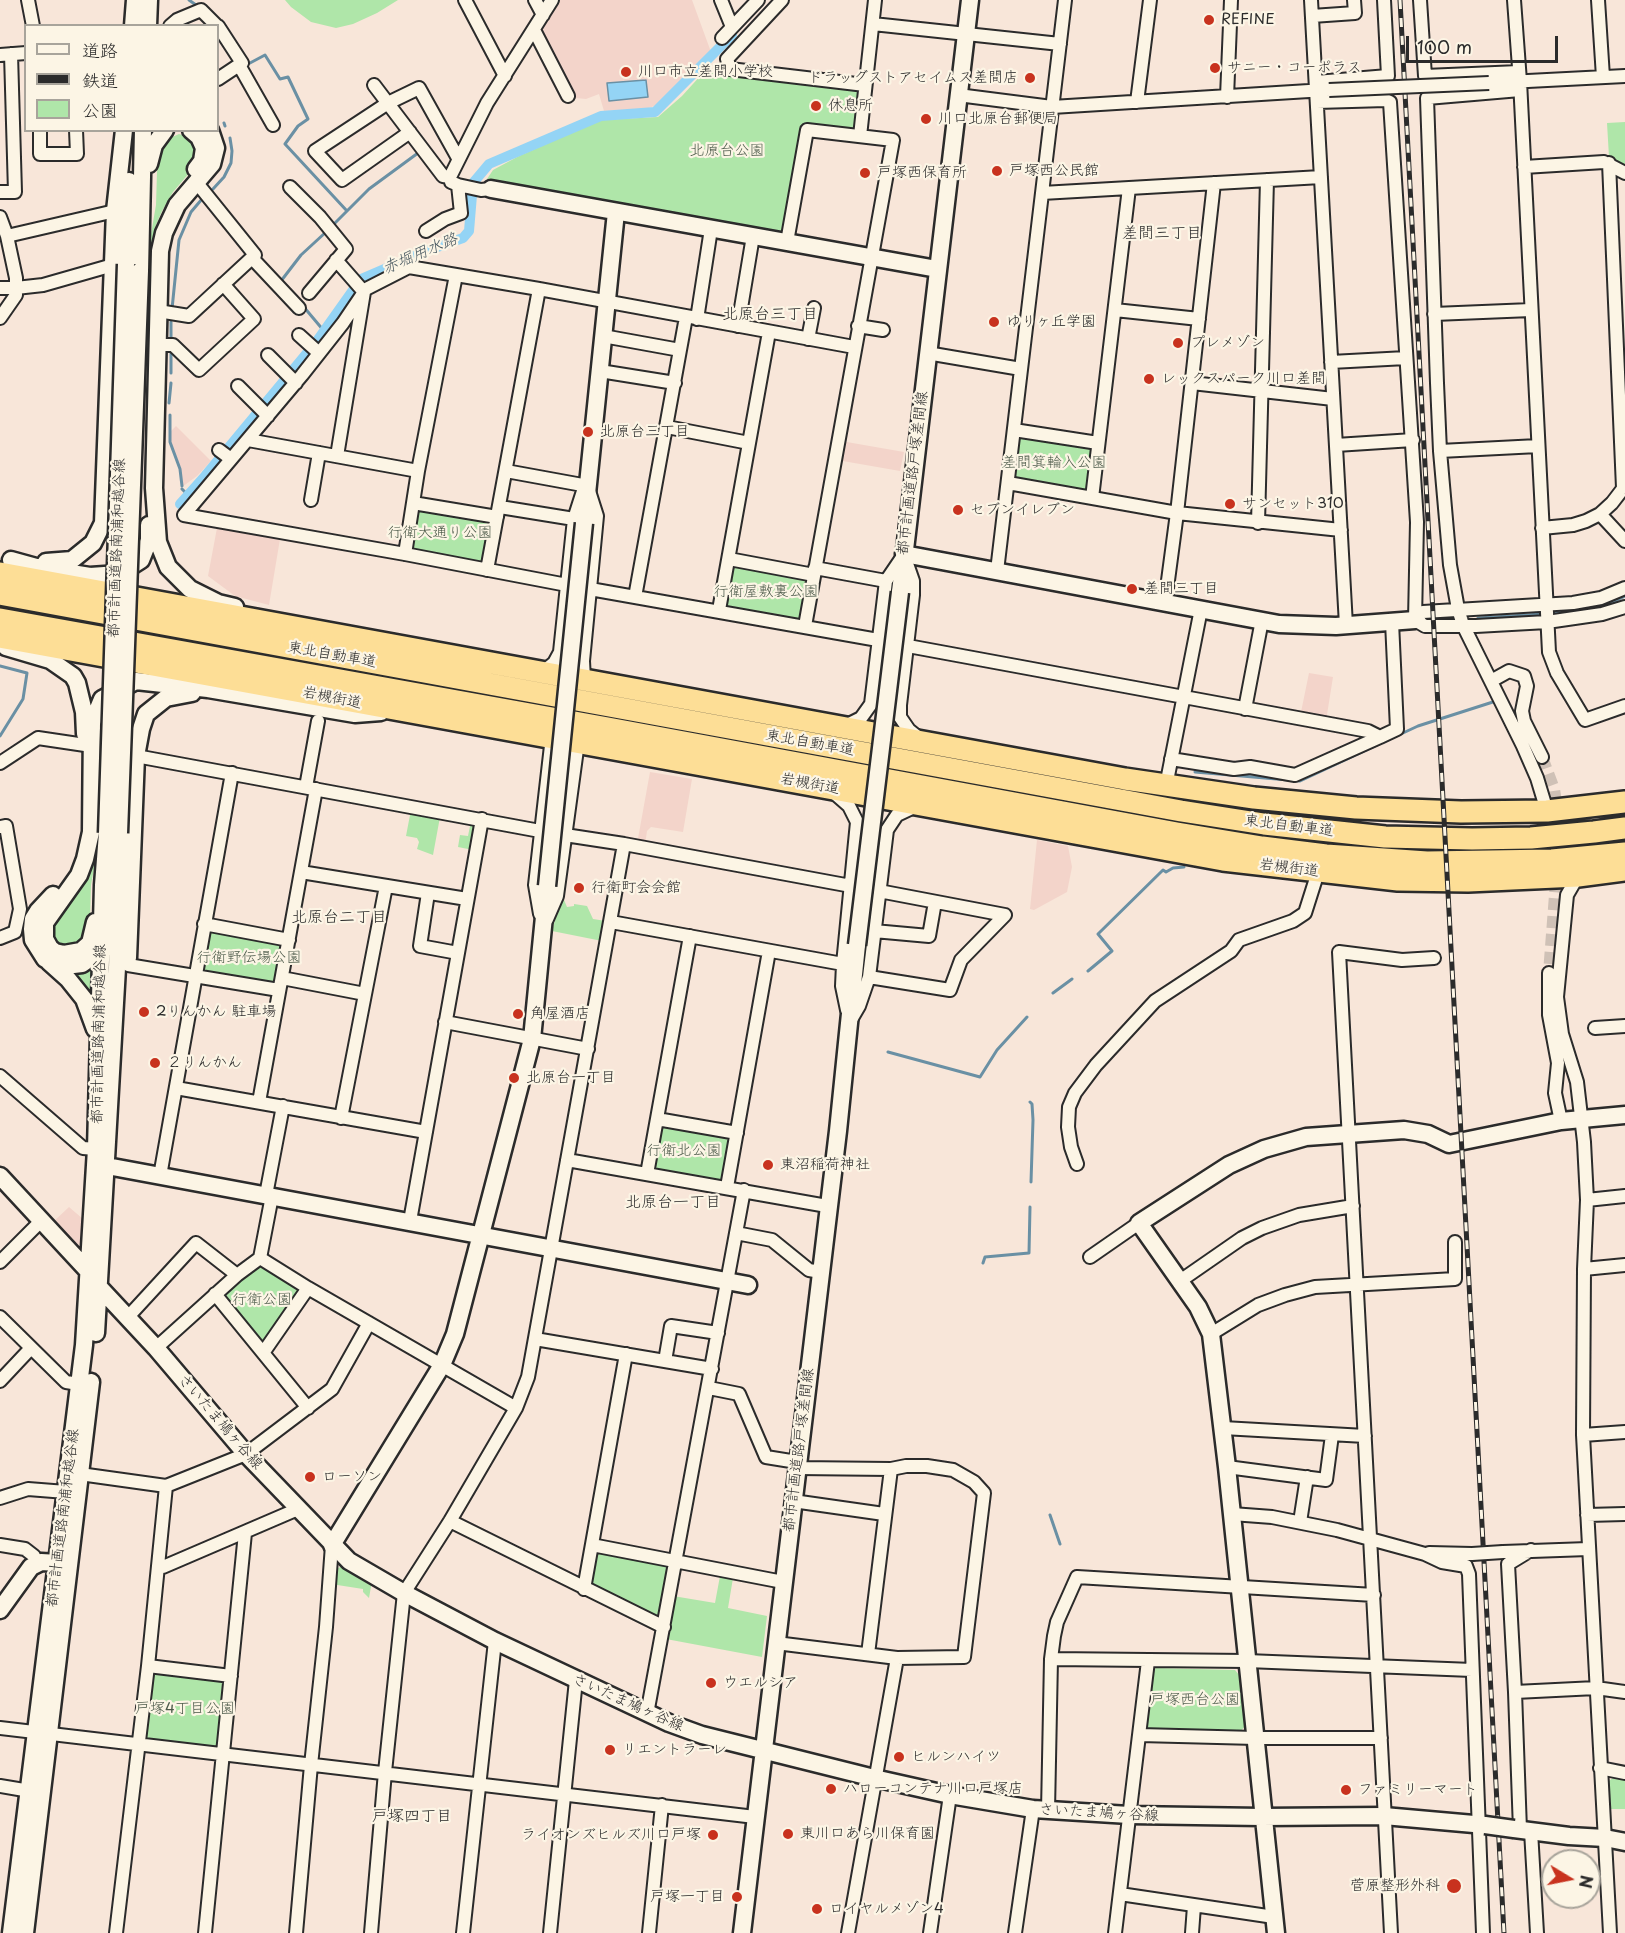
<!DOCTYPE html>
<meta charset="utf-8">
<style>
body{margin:0}
#map{position:relative;width:1625px;height:1933px;overflow:hidden;background:#f8e6d9;font-family:"Playpen Sans","Klee One",sans-serif}
canvas{display:block}
.legend{position:absolute;left:24px;top:24px;width:195px;height:108px;box-sizing:border-box;background:#fcf5e5;border:2px solid #a8a49b;margin:0;padding:8px 10px;list-style:none;font-size:18px;color:#2b2b2b}
.legend li{display:flex;align-items:center;gap:12px;height:30px}
.legend b{width:30px;border:2px solid #a8a49b}
.north{position:absolute;left:1541px;top:1849px;width:60px;height:60px;box-sizing:border-box;background:#fcf5e5;border:2px solid #a8a49b;border-radius:50%;rotate:100deg;font-size:16px;font-weight:700;line-height:24px;text-align:center;color:#2b2b2b}
.north::after{content:'';display:block;margin:auto;width:21px;height:27px;background:#c8321e;clip-path:polygon(50% 0,100% 100%,50% 72%,0 100%)}
.scale{position:absolute;left:1406px;top:36px;width:152px;height:27px;box-sizing:border-box;border:3px solid #2b2b2b;border-top:0;padding-left:8px;font-size:18px;line-height:21px;white-space:nowrap;color:#2b2b2b;-webkit-text-stroke:4px #fcf5e5;paint-order:stroke}
</style>
<div id="map">
<canvas width="1625" height="1933"></canvas>
<ul class="legend">
<li><b style="height:8px;background:#fcf5e5"></b>道路</li>
<li><b style="height:8px;background:#2b2b2b"></b>鉄道</li>
<li><b style="height:16px;background:#afe6a9"></b>公園</li>
</ul>
<div class="north">N</div>
<div class="scale">100 m</div>
</div>
<script>
const c = document.querySelector('canvas').getContext('2d');
c.lineJoin = 'round';
function fillPath(path, color) { c.fillStyle = color; c.fill(path, 'evenodd'); }
const poly = rows => new Path2D(rows.map(r => 'M' + r).join(''));
function stroke(path, color, width, dash) { c.strokeStyle = color; c.lineWidth = width; c.lineCap = dash ? 'butt' : 'round'; c.setLineDash(dash || []); c.stroke(path); }
function drawText(font, color, halo, rows, align = 'center') {
  c.font = font + ' "Playpen Sans","Klee One",sans-serif'; c.lineWidth = 4.5; c.setLineDash([]); c.textBaseline = 'middle'; c.strokeStyle = halo; c.fillStyle = color; for (const [text, x, y, turn = 0] of rows) {
    c.save(); c.translate(x, y); c.rotate((+turn || 0) * Math.PI / 180); c.textAlign = isNaN(turn) ? turn : align; if (halo) c.strokeText(text, 0, 0); c.fillText(text, 0, 0); c.restore();
  }
}
const built = poly([
 [559,0,692,0,711,52,657,105,646,109,604,111,599,94,586,99,576,98,540,31],
 [176,426,211,461,197,476,182,487,181,468,170,441,171,431],
 [841,441,904,452,900,471,837,460],
 [217,528,280,539,269,605,235,596,208,576],
 [1309,673,1333,677,1326,721,1300,717],
 [650,772,692,779,683,832,651,827,647,831,645,845,637,844],
 [1037,840,1068,846,1072,867,1067,892,1034,910,1030,909],
 [69,1207,83,1219,82,1242,75,1248,52,1223]
]);
const green = poly([
 [285,0,398,0,377,13,353,24,336,28,311,22,291,7],
 [709,71,861,90,855,131,804,125,784,229,779,232,487,179,493,170,519,156,601,120,658,117,682,96,702,74,704,75],
 [1625,122,1625,168,1609,157,1607,123],
 [179,134,190,138,196,146,196,155,190,172,173,192,162,211,156,225,150,257,147,257,156,205,157,172,161,152,164,143,168,139],
 [1019,435,1091,445,1095,449,1090,488,1085,493,1019,481,1014,474],
 [418,508,490,518,486,560,480,564,415,553,411,548],
 [736,563,805,575,807,581,801,618,795,622,729,610,724,604,731,566],
 [408,811,440,817,433,855,417,849,419,842,417,838,406,836,410,815],
 [471,821,477,828,473,850,458,847,460,835,468,836],
 [93,836,100,836,91,885,90,920,82,940,77,945,63,945,56,942,52,935,52,924],
 [562,895,567,907,574,906,574,904,587,906,593,919,606,921,602,941,552,931],
 [212,928,284,944,276,982,270,986,204,974,201,968,208,931],
 [94,964,93,1005,73,973],
 [660,1123,732,1138,724,1178,717,1183,658,1173,653,1166],
 [264,1265,302,1288,265,1345,223,1302,224,1292,256,1266],
 [599,1551,667,1563,670,1568,662,1617,654,1618,594,1589,590,1582,595,1553],
 [343,1566,372,1581,369,1598,363,1592,363,1589,331,1584,333,1570],
 [720,1576,733,1578,728,1608,767,1616,762,1657,666,1639,673,1596,715,1603],
 [1156,1668,1235,1670,1240,1676,1246,1725,1240,1732,1150,1731,1145,1725,1152,1671],
 [150,1671,225,1678,221,1744,213,1749,147,1740,143,1733],
 [1615,1776,1625,1778,1625,1809,1610,1809,1609,1781]
]);
const water = poly([
 [646,80,648,97,609,101,607,83,646,80]
]);
const stream = poly([
 [189,0,196,5],
 [250,63,265,55,280,79,288,77,308,119,298,126,285,144,347,211],
 [224,123,225,126],
 [213,189,224,177,231,163,232,151,230,138],
 [333,225,369,189,418,153],
 [281,281,301,255,326,232],
 [303,306,324,331],
 [172,309,179,240,191,212,202,199],
 [171,340,171,322],
 [171,373,171,353],
 [169,403,171,383],
 [170,415,170,442,180,469,182,486],
 [182,489,188,495],
 [1549,613,1574,612,1606,605,1625,596],
 [1478,618,1542,614],
 [0,666,27,673,23,699,0,736],
 [1195,772,1300,781,1418,726,1496,701],
 [1088,971,1112,951,1098,934,1163,870,1166,872,1173,868,1184,867],
 [1053,993,1072,979],
 [888,1052,980,1077,997,1050,1027,1017],
 [1030,1102,1032,1104,1033,1120,1031,1182],
 [983,1263,985,1257,1029,1253,1030,1207],
 [1050,1515,1060,1544]
]);
const canal = poly([
 [180,504,205,476,317,341,361,279,426,251,463,238,469,231,473,183,489,164,601,116,655,112,732,35]
]);
const streetTunnel = poly([
 [1542,757,1554,789,1560,830,1549,973]
]);
const street = poly([
 [28,0,33,26],
 [465,0,505,76],
 [535,0,543,15],
 [721,0,732,27],
 [782,0,727,59,730,69,865,85],
 [1311,0,1346,625],
 [1420,0,1425,76,1519,72],
 [1514,0,1520,81,1549,652,1557,673,1585,720,1625,706],
 [1598,0,1603,77],
 [1312,16,1355,13,1354,0],
 [873,24,1060,44],
 [170,26,177,20,201,10,217,26],
 [218,26,242,63,218,79],
 [534,30,568,96],
 [722,38,758,0],
 [0,55,26,53],
 [239,65,273,125],
 [1316,82,1388,76,1384,0],
 [1489,83,1625,76],
 [374,85,443,176,450,177,451,182,458,185,481,190,491,189],
 [1520,90,1427,98,1437,383,1440,451,1450,565,1458,609,1463,625,1523,746,1537,778,1547,811],
 [958,95,1052,107,1325,90],
 [1227,97,1231,0],
 [1137,102,1150,0],
 [1317,102,1386,100,1390,102,1417,522,1415,620],
 [40,130,40,154,77,154,76,130],
 [410,132,342,180,315,151,388,103,419,88,458,158],
 [860,136,875,0],
 [1609,163,1623,488],
 [1524,167,1604,162,1625,173],
 [450,177,487,103,552,0],
 [290,187,320,217,346,249,309,293],
 [0,192,15,192,11,54],
 [1042,193,1321,177],
 [0,217,7,236,115,211],
 [426,231,445,219,461,213,458,185],
 [787,242,807,130,893,140,805,626],
 [252,258,299,308],
 [336,260,364,292,337,456],
 [0,288,16,288,16,278,7,236],
 [1115,310,1199,319],
 [158,311,189,316,255,255,197,183],
 [1434,314,1531,310],
 [0,318,16,295,16,288,43,285,113,265],
 [697,319,711,229],
 [738,326,753,236],
 [858,326,883,330],
 [299,335,319,353],
 [603,336,680,350],
 [808,339,814,308],
 [157,345,173,345,199,370,254,319,223,284],
 [927,353,1021,369],
 [268,355,296,383],
 [1331,362,1406,358],
 [600,371,675,383],
 [1192,383,1333,399],
 [238,386,268,416],
 [667,427,749,443],
 [1014,430,1098,443],
 [248,440,418,471],
 [1336,445,1413,440],
 [219,450,231,459],
 [1440,451,1538,446],
 [506,471,588,486],
 [1008,483,1177,513,1341,530],
 [589,491,597,516,590,589,878,640],
 [1092,498,1129,188],
 [311,500,319,453],
 [413,503,497,517],
 [500,507,574,519],
 [1600,514,1625,541],
 [1258,523,1267,180],
 [1542,528,1573,525,1586,521,1600,514,1612,503,1625,486],
 [405,554,418,471,456,275],
 [905,558,913,581,913,595,900,705,900,717,909,730,919,738],
 [729,559,814,575],
 [815,568,886,581],
 [487,570,539,289],
 [997,571,1065,0],
 [567,585,405,554,184,515,302,375,343,323,366,289,409,267,539,289,854,347],
 [635,597,686,317],
 [1165,603,1177,513,1214,183],
 [719,610,769,332],
 [1415,620,1423,612,1573,603,1601,598,1625,588],
 [1415,620,1425,626,1476,626,1547,622,1602,614,1625,607],
 [908,646,1368,731,1380,737,1397,729,1392,622],
 [543,672,554,663,560,652,574,519,583,491],
 [584,679,583,661,590,589],
 [1491,681,1509,671,1524,676,1527,686,1522,711,1524,721,1542,757],
 [1245,709,1262,620],
 [845,726,861,718,871,704,886,581,903,556],
 [136,756,540,831],
 [1171,759,1234,769,1250,767,1295,775,1380,737],
 [0,763,38,738,85,745],
 [1166,786,1201,609],
 [306,787,318,721],
 [833,792,849,806,857,822,843,964,842,986,847,1010],
 [0,827,6,826,20,909,15,932,0,938],
 [565,835,624,844,851,886],
 [301,872,467,899],
 [1578,876,1567,895,1557,997,1562,1034,1577,1082,1584,1142,1587,1200,1584,1269,1583,1435,1610,1933],
 [879,891,1005,915],
 [428,893,420,946,458,953],
 [540,914,535,885,552,737],
 [547,919,557,896,578,742],
 [611,922,843,964],
 [204,924,289,940],
 [874,931,929,936,935,902],
 [128,965,279,990],
 [1549,973,1549,1015,1558,1063,1555,1093,1561,1121],
 [869,977,950,990,961,960,1005,915],
 [282,978,365,994],
 [852,1018,859,1006,869,977,887,830,897,815,916,806],
 [445,1022,588,1049],
 [1595,1028,1625,1026],
 [0,1076,83,1148,96,1149],
 [176,1088,426,1132],
 [259,1102,316,789],
 [341,1118,386,886],
 [657,1119,737,1133],
 [567,1160,827,1206],
 [1077,1164,1071,1147,1068,1127,1069,1107,1075,1093,1096,1065,1155,1001,1231,951,1239,940,1293,921,1305,913,1318,872],
 [647,1174,690,936],
 [160,1176,232,773],
 [727,1187,769,951],
 [266,1195,283,1106],
 [1587,1200,1625,1196],
 [410,1221,482,819],
 [736,1233,772,1240,809,1270,821,1272],
 [1090,1257,1139,1223],
 [260,1258,308,1288,516,1408],
 [0,1262,41,1221],
 [1584,1269,1625,1265],
 [1180,1281,1242,1238,1262,1228,1299,1215,1353,1206],
 [215,1294,308,1408],
 [0,1317,66,1382,79,1384],
 [127,1318,196,1243,237,1275],
 [1211,1334,1258,1305,1285,1295,1315,1287,1455,1279,1455,1242],
 [535,1339,712,1369],
 [156,1348,237,1275,260,1258,272,1196],
 [263,1353,308,1288],
 [665,1361,671,1326,718,1333],
 [0,1381,31,1348],
 [709,1388,739,1394,766,1457,797,1462],
 [1223,1428,1365,1436],
 [1583,1435,1625,1432],
 [1227,1467,1326,1480,1332,1435],
 [80,1474,166,1486,246,1454,332,1389,369,1323],
 [0,1498,28,1489,66,1492],
 [793,1501,884,1514],
 [1232,1514,1272,1517,1337,1530,1425,1554,1442,1562,1466,1566,1469,1574,1483,1933],
 [1587,1515,1625,1514],
 [450,1521,664,1627],
 [1300,1522,1307,1477],
 [0,1545,25,1549,34,1556,37,1563],
 [592,1545,783,1582],
 [1503,1552,1588,1549],
 [1429,1553,1472,1554],
 [158,1567,163,1567,298,1509],
 [584,1589,626,1354],
 [776,1643,897,1658,964,1657,984,1493,974,1482,953,1470,927,1466,906,1466,891,1469,797,1468],
 [868,1654,891,1469],
 [1051,1659,1247,1661,1472,1670],
 [148,1666,231,1676],
 [1515,1692,1596,1688,1625,1692],
 [647,1714,744,1190],
 [0,1728,755,1817],
 [1140,1735,1256,1738,1381,1738],
 [1600,1768,1625,1773],
 [0,1786,30,1791],
 [1048,1811,1051,1659,1054,1636,1057,1622,1077,1577,1374,1595],
 [1520,1830,1515,1692,1508,1564,1531,1550],
 [1531,1831,1537,1933],
 [1120,1894,1274,1917],
 [116,1933,148,1666,166,1486],
 [205,1933,245,1533],
 [296,1933,311,1765,326,1627,332,1545],
 [371,1933,385,1772,404,1593,450,1521,516,1408,528,1377,624,844],
 [463,1933,495,1641],
 [550,1933,576,1680],
 [649,1933,662,1805],
 [848,1933,897,1658],
 [930,1933,950,1795],
 [1015,1933,1033,1809],
 [1115,1933,1148,1661],
 [1192,1933,1194,1906],
 [1391,1933,1339,952,1402,960,1434,958]
]);
const secondary = poly([
 [133,26,135,0],
 [148,26,149,0],
 [191,130,199,137,204,148,202,161,196,169],
 [210,130,216,148,212,164,177,205,164,233,160,251,154,488,158,542,168,567,190,589,218,603,235,607],
 [149,164,154,145,165,130],
 [491,189,937,269],
 [126,264,129,181],
 [140,271,143,130],
 [584,523,616,212],
 [904,554,1279,624,1336,626,1415,620],
 [11,560,40,568,90,576,119,574,141,560,149,540,149,525],
 [46,562,72,560,93,543,103,523,115,211,124,130],
 [900,592,970,0],
 [6,647,50,660,73,676,77,683,84,712,85,734],
 [53,895,38,911,33,919,32,929,33,940,45,959,65,966,82,964,107,946],
 [95,922,90,943,81,951,64,954,55,952,50,948,45,939,45,923,79,875,85,859,91,832,92,723,102,699,136,681,208,689,355,714,381,712],
 [128,958,136,756,141,729,146,714,166,698,192,693],
 [49,962,68,979,84,999,95,1029],
 [107,1166,748,1285],
 [0,1176,90,1273,100,1288,156,1348,246,1454,349,1561,404,1593,495,1641,669,1723,702,1735,874,1778,950,1795,1033,1809,1129,1815,1262,1817,1384,1816,1485,1825],
 [96,1333,117,968,119,833],
 [332,1545,442,1365,455,1334,532,1039,547,886],
 [0,1610,31,1567,41,1562,58,1563],
 [1514,1829,1569,1836,1605,1838,1625,1842],
 [11,1933,84,1345,96,1149,103,885,107,833],
 [25,1933,91,1382],
 [742,1933,838,1131,857,945],
 [1276,1933,1227,1467,1211,1334,1198,1307,1139,1223,1229,1165,1264,1149,1306,1137,1404,1130,1428,1134,1449,1144,1561,1121,1625,1115]
]);
const highway = poly([
 [0,573,1125,779,1254,798,1356,808,1461,812,1547,811,1625,802],
 [0,594,1181,811,1264,824,1385,837,1472,839,1531,838,1594,832,1625,828],
 [0,619,608,728,1177,833,1262,847,1326,855,1427,862,1552,860,1625,853],
 [0,637,1223,860,1398,880,1468,881,1578,876,1625,870]
]);
const rail = poly([
 [1400,0,1504,1933]
]);
const streetBridge = poly([
 [1329,90,1489,83],
 [1472,1554,1503,1552]
]);
const secondaryBridge = poly([
 [107,833,126,264],
 [119,833,140,271],
 [547,886,584,523],
 [857,945,900,592],
 [1485,1825,1514,1829]
]);
const markers = [
 [1209,20,6,"#c8321e"],
 [1215,68,6,"#c8321e"],
 [626,72,6,"#c8321e"],
 [1030,78,6,"#c8321e"],
 [816,106,6,"#c8321e"],
 [926,119,6,"#c8321e"],
 [997,171,6,"#c8321e"],
 [865,173,6,"#c8321e"],
 [994,322,6,"#c8321e"],
 [1178,343,6,"#c8321e"],
 [1149,379,6,"#c8321e"],
 [588,432,6,"#c8321e"],
 [1230,504,6,"#c8321e"],
 [958,510,6,"#c8321e"],
 [1132,589,6,"#c8321e"],
 [579,888,6,"#c8321e"],
 [144,1012,6,"#c8321e"],
 [518,1014,6,"#c8321e"],
 [155,1063,6,"#c8321e"],
 [514,1078,6,"#c8321e"],
 [768,1165,6,"#c8321e"],
 [310,1477,6,"#c8321e"],
 [711,1683,6,"#c8321e"],
 [610,1750,6,"#c8321e"],
 [899,1757,6,"#c8321e"],
 [831,1789,6,"#c8321e"],
 [1346,1790,6,"#c8321e"],
 [788,1834,6,"#c8321e"],
 [713,1835,6,"#c8321e"],
 [1454,1886,8,"#c8321e"],
 [737,1897,6,"#c8321e"],
 [817,1909,6,"#c8321e"]
];
const poiNames = [
 ["REFINE",1221,20],
 ["サニー・コーポラス",1227,68],
 ["川口市立差間小学校",638,72],
 ["ドラッグストアセイムス差間店",1018,78,"right"],
 ["休息所",828,106],
 ["川口北原台郵便局",938,119],
 ["戸塚西公民館",1009,171],
 ["戸塚西保育所",877,173],
 ["ゆりヶ丘学園",1006,322],
 ["プレメゾン",1190,343],
 ["レックスパーク川口差間",1161,379],
 ["北原台三丁目",600,432],
 ["サンセット310",1242,504],
 ["セブンイレブン",970,510],
 ["差間三丁目",1144,589],
 ["行衛町会会館",591,888],
 ["2りんかん 駐車場",156,1012],
 ["角屋酒店",530,1014],
 ["２りんかん",167,1063],
 ["北原台一丁目",526,1078],
 ["東沼稲荷神社",780,1165],
 ["ローソン",322,1477],
 ["ウエルシア",723,1683],
 ["リエントラーレ",622,1750],
 ["ヒルンハイツ",911,1757],
 ["ハローコンテナ川口戸塚店",843,1789],
 ["ファミリーマート",1358,1790],
 ["東川口あら川保育園",800,1834],
 ["ライオンズヒルズ川口戸塚",701,1835,"right"],
 ["菅原整形外科",1440,1886,"right"],
 ["戸塚一丁目",725,1897,"right"],
 ["ロイヤルメゾン4",829,1909]
];
const parkNames = [
 ["北原台公園",727,151],
 ["差間箕輪入公園",1054,463],
 ["行衛大通り公園",440,533],
 ["行衛屋敷裏公園",766,592],
 ["行衛野伝場公園",249,958],
 ["行衛北公園",684,1151],
 ["行衛公園",262,1300],
 ["戸塚西台公園",1195,1700],
 ["戸塚4丁目公園",185,1709]
];
const streetNames = [
 ["都市計画道路戸塚差間線",913,473,-83],
 ["都市計画道路南浦和越谷線",117,548,-88],
 ["東北自動車道",332,655,10],
 ["岩槻街道",332,698,11],
 ["東北自動車道",810,743,10],
 ["岩槻街道",810,784,10],
 ["東北自動車道",1289,826,7],
 ["岩槻街道",1289,868,7],
 ["都市計画道路南浦和越谷線",99,1034,-89],
 ["さいたま鳩ヶ谷線",220,1422,49],
 ["都市計画道路戸塚差間線",799,1450,-83],
 ["都市計画道路南浦和越谷線",63,1518,-83],
 ["さいたま鳩ヶ谷線",628,1703,24],
 ["さいたま鳩ヶ谷線",1099,1813,3]
];
const neighbourhoodNames = [
 ["差間三丁目",1162,234],
 ["北原台三丁目",770,315],
 ["北原台二丁目",339,918],
 ["北原台一丁目",673,1203],
 ["戸塚四丁目",412,1817]
];
const waterNames = [
 ["赤堀用水路",420,254,-23]
];
fillPath(built, '#f3d4ca');
fillPath(green, '#afe6a9');
fillPath(water, '#94d4f5');
stroke(water, '#6a90a4', 1.5);
stroke(stream, '#6a90a4', 3);
stroke(canal, '#94d4f5', 10);
stroke(streetTunnel, '#cfc1b6', 12, [12, 6]);
stroke(street, '#2b2b2b', 16);
stroke(secondary, '#2b2b2b', 21);
stroke(highway, '#2b2b2b', 26);
stroke(street, '#fcf5e5', 12);
stroke(secondary, '#fcf5e5', 16);
stroke(highway, '#fdde96', 21);
stroke(rail, '#2b2b2b', 5);
stroke(rail, '#fcf5e5', 3, [9]);
stroke(streetBridge, '#2b2b2b', 16, []);
stroke(secondaryBridge, '#2b2b2b', 21, []);
stroke(streetBridge, '#fcf5e5', 12);
stroke(secondaryBridge, '#fcf5e5', 16);
for (const [x, y, r, color] of markers) { const dot = new Path2D(); dot.arc(x, y, r, 0, 2 * Math.PI); c.fillStyle = color; c.fill(dot); stroke(dot, '#fcf5e5', 2); }
drawText('15px', '#2b2b2b', '#fcf5e5', poiNames, 'left');
drawText('15px', '#4c5a4a', '#fcf5e5', parkNames);
drawText('15px', '#2b2b2b', '#fcf5e5', streetNames);
drawText('16px', '#2b2b2b', '#fcf5e5', neighbourhoodNames);
drawText('italic 16px', '#45555e', '#fcf5e5', waterNames);
</script>
